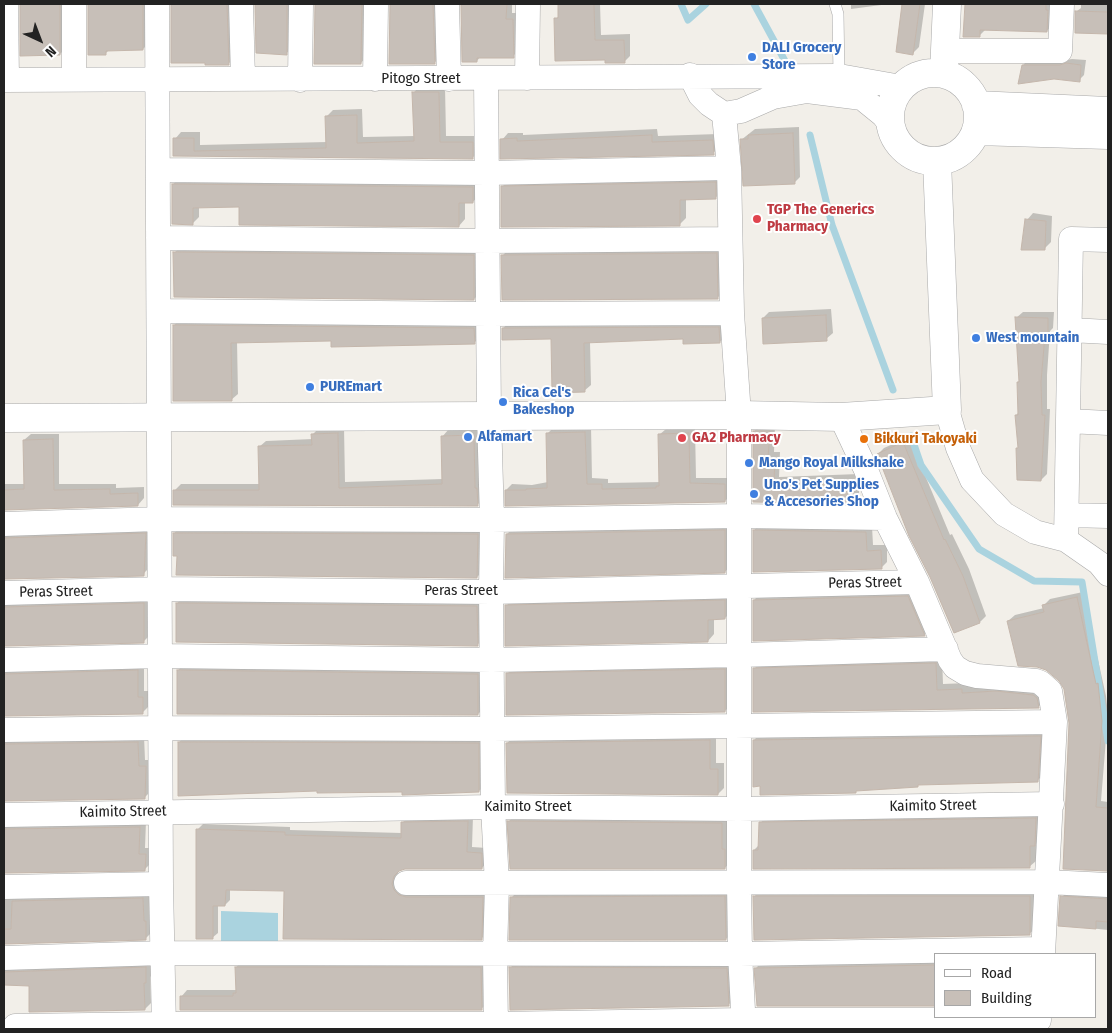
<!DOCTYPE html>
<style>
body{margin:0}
#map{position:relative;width:1112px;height:1033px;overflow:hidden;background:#f2efe9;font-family:"Fira Sans Condensed",sans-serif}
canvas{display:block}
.frame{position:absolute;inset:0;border:5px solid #222;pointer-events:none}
.legend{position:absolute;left:934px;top:953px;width:162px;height:65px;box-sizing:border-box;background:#fff;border:1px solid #a7a7a7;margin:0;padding:6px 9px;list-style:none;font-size:15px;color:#222}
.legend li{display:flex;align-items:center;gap:10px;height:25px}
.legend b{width:25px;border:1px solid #a7a7a7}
.north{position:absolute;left:15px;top:15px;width:50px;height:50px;-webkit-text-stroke:4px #fff;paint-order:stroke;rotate:137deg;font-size:14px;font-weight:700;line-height:20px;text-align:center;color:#222}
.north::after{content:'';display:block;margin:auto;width:18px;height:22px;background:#222;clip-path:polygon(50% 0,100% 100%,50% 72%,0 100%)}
</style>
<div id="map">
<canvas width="1112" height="1033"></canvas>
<div class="frame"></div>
<ul class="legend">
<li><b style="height:6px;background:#fff"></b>Road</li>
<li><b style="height:14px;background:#c7bfb8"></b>Building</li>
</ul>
<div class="north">N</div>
</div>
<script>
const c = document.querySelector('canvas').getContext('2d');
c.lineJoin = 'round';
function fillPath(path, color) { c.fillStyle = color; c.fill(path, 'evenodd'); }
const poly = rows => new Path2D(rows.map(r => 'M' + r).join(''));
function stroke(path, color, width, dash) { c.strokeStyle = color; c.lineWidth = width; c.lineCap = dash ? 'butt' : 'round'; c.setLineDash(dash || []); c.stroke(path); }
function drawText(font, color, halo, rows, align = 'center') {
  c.font = font + ' "Fira Sans Condensed",sans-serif'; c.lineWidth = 4; c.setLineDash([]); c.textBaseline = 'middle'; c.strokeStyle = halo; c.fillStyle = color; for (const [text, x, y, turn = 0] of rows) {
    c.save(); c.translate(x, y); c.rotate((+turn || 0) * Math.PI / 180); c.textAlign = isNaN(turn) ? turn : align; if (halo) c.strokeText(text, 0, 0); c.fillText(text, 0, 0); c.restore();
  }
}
const water = poly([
 [221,911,278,913,278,943,221,941]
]);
const shadow = poly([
 [21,4,66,4,66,48,60,54,22,55],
 [89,4,149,4,149,43,143,49,109,50,105,54,89,54],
 [172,4,233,4,235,58,228,64,207,62,172,62],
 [256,4,293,4,292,47,286,54,257,52],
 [316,4,368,4,367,56,361,63,315,63],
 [391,4,439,4,441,57,434,63,390,62],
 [462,4,512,4,512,13,519,13,519,50,513,56,480,57,477,61,464,61],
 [560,4,600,4,601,35,630,34,630,56,624,62,606,58,556,19,560,15],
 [851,4,889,4,851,9],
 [906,4,925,4,919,47,913,53,903,8],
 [967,4,1052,4,1053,24,1047,31,986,29,979,36,964,36],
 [1081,4,1108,4,1108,33,1076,32,1077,11,1081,8],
 [1072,59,1086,60,1084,75,1079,80,1023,65,1028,60,1066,60],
 [420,86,445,86,446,136,479,136,479,152,472,158,175,155,175,139,181,132,200,132,200,145,327,142,326,117,333,110,362,109,363,137,415,136,414,92],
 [799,127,800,177,794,183,741,140,755,129],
 [657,129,658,136,718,134,720,147,713,153,502,158,502,140,508,133,523,133,523,135],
 [721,176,722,192,715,198,686,199,686,218,680,224,502,187,508,181],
 [179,178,479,181,479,195,473,202,465,202,465,219,459,226,240,206,199,207,199,217,193,223,173,184],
 [1033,213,1052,216,1051,242,1045,248,1027,220],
 [181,246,480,249,480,293,474,299,175,252],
 [723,247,724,292,717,298,503,255,509,249],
 [831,309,833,333,826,339,763,318,769,312],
 [1023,312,1054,312,1053,328,1050,331,1047,375,1047,409,1050,409,1047,474,1041,480,1020,447,1016,415,1019,412,1018,382,1020,380,1016,318],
 [180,319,480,322,480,337,474,343,332,340,237,341,238,394,231,400,174,325],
 [725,321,726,335,720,342,684,337,590,342,591,385,584,391,552,338,503,328,510,322],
 [760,425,775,425,774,452,780,452,779,477,859,474,859,496,853,503,754,501,754,431],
 [591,426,592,478,608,479,608,483,661,482,659,435,666,429,695,428,696,478,731,478,731,495,725,501,506,490,512,484,532,485,548,482,547,434,553,428],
 [344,427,345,482,443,479,442,437,448,430,479,429,484,499,477,505,174,491,181,484,260,484,259,447,266,441,313,439,313,434,319,428],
 [31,434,59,434,59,484,116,484,116,488,144,487,144,498,138,505,4,509,4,484,25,484,24,440],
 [909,437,950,535,952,534,969,569,986,616,980,622,954,632,878,454,884,448],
 [731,524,731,565,725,572,507,534,513,528],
 [760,524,872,526,873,545,887,545,887,562,881,568,754,530],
 [151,527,149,568,143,574,4,578,4,530],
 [181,527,484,528,483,571,477,577,178,555,174,533],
 [914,590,930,629,924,635,754,600,760,594],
 [1083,592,1106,696,1108,714,1101,801,1108,802,1108,870,1064,868,1070,722,1065,688,1060,680,1008,621,1015,615,1044,608,1044,605,1050,599],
 [731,594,731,612,725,618,714,618,714,634,708,641,506,606,512,600],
 [150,597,150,635,144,641,4,645,4,599],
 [184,597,483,600,484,639,477,645,177,603],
 [942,657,943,684,968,683,968,687,1003,686,1039,689,1045,701,1038,707,754,669,760,663],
 [731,663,731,705,725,711,507,674,513,668],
 [184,664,484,668,484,708,478,714,178,670],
 [144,665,144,691,148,691,148,707,142,713,4,715,4,666],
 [1046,730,1044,774,1038,780,919,784,917,786,858,789,855,792,761,785,754,740,760,734],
 [716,734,716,763,724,763,724,788,718,794,507,743,514,737],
 [4,736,144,736,145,760,152,760,151,791,144,798,4,800],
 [185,736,484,737,485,785,479,791,319,790,179,742],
 [1042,812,1041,839,1036,844,1036,861,1029,867,754,850,760,844,760,823,767,817],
 [515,815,728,817,731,861,725,868,509,821],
 [473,816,472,847,487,848,487,862,482,868,405,868,399,870,397,877,488,892,487,933,481,939,286,890,230,888,230,900,225,905,218,905,218,933,212,938,197,830,203,824,290,827,290,830,402,833,402,823,408,817],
 [4,821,146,821,145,848,151,848,151,863,145,869,4,872],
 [731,890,732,933,726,939,512,897,518,891],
 [760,890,1036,890,1036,928,1029,934,754,897],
 [1068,891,1108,893,1108,930,1060,925,1062,897],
 [149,892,152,932,145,939,4,943,4,893],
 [936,959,936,1005,756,968,762,962],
 [243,961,487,962,488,1003,481,1009,181,997,187,990,237,990,236,967],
 [152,962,152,975,150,977,151,1003,145,1009,30,984,4,984,4,964],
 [516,962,733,962,735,999,728,1005,510,968]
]);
const stream = poly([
 [681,4,688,20,706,4],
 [754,4,785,61],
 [810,135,832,225,893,390],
 [911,436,921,465,979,549,1034,581,1082,582,1108,741]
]);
const building = poly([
 [20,4,60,4,60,55,20,56,20,4],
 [88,4,143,4,143,50,106,51,106,55,88,55,88,4],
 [171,4,227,4,229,65,205,65,205,63,171,63,171,4],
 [255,4,287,4,287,55,256,53,255,4],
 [315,4,362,4,361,64,314,64,315,4],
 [390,4,433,4,435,64,389,64,390,4],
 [461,4,507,4,506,19,513,19,514,58,477,58,477,62,462,62,461,4],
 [558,4,594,4,595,40,624,40,625,63,605,63,605,60,555,61,554,18,558,18,558,4],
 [902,4,920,4,913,55,896,52,902,4],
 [965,4,1046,4,1046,10,1048,10,1047,32,980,30,980,37,963,37,965,4],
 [1075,11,1108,12,1108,34,1075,33,1075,11],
 [1066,63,1081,65,1080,82,1054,79,1018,84,1022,65,1060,65,1066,63],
 [412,92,439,92,440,142,473,142,473,159,173,156,173,138,194,138,194,151,326,148,325,116,357,115,357,143,414,141,412,92],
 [793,133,795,184,743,186,740,139,748,139,748,135,793,133],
 [652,135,652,142,713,140,714,155,500,159,500,139,517,138,517,141,652,135],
 [716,182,716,199,680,200,680,226,501,227,501,186,716,182],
 [172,184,473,187,473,203,459,203,459,227,239,225,239,207,193,208,193,225,172,224,172,184],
 [1025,219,1046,221,1045,250,1021,250,1025,219],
 [173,252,474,255,474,300,174,297,173,252],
 [717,253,718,299,502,300,501,255,717,253],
 [826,315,827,341,763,344,762,318,826,315],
 [1015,317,1048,318,1048,335,1045,335,1041,382,1042,415,1045,415,1041,481,1017,480,1016,448,1018,448,1015,415,1018,415,1017,382,1019,382,1015,317],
 [173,325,474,328,475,344,331,347,331,341,231,343,232,401,173,401,173,325],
 [719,327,720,343,683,344,683,339,584,343,585,392,552,393,551,339,502,340,502,328,719,327],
 [753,431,770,431,768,458,775,458,774,483,853,480,854,504,753,502,753,431],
 [585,432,587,484,602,484,602,489,656,488,656,486,659,486,658,434,689,433,690,483,725,484,725,502,505,506,505,490,526,490,526,489,547,488,546,433,585,432],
 [338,433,339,488,442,484,441,436,474,435,475,488,477,488,478,506,173,505,173,490,259,490,258,446,312,445,311,434,338,433],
 [53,439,54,490,110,489,110,494,138,493,138,506,4,510,4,490,24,489,23,440,53,439],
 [903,442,944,540,945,539,963,576,980,623,954,633,930,577,909,536,877,454,903,442],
 [725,530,725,573,505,578,506,534,725,530],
 [753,530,866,532,867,551,881,550,882,569,753,572,753,530],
 [146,533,144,576,4,579,4,538,146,533],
 [173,533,478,534,477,578,176,575,177,556,173,556,173,533],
 [908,596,925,636,753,641,753,600,908,596],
 [1077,597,1096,684,1098,683,1102,721,1096,807,1108,808,1108,871,1063,869,1069,723,1064,689,1059,681,1046,670,1037,667,1018,666,1007,621,1044,612,1042,605,1077,597],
 [725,600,725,619,708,620,708,642,505,646,505,605,725,600],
 [144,603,144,643,4,646,4,607,144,603],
 [176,603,477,606,478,646,176,642,176,603],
 [936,663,937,690,962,689,962,693,996,691,1033,695,1037,698,1039,708,753,712,753,668,936,663],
 [725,669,725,712,506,715,506,673,725,669],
 [138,670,138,697,143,697,143,714,4,716,4,674,138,670],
 [177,670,478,674,478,715,177,714,177,670],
 [1041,736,1038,782,918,785,918,787,856,791,856,793,760,795,760,786,753,787,753,740,1041,736],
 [710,740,710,769,718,769,718,795,507,793,506,743,710,740],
 [138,742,139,766,146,766,145,799,4,801,4,744,138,742],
 [178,742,479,743,479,792,402,795,402,792,317,793,317,791,178,796,178,742],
 [1036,818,1035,846,1030,846,1030,868,753,869,753,850,758,850,759,822,1036,818],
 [468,821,467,852,482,853,482,869,405,869,399,871,394,876,392,884,394,890,399,895,406,897,483,897,482,940,283,939,284,891,226,890,225,906,213,906,213,939,196,939,196,829,285,832,285,835,401,838,401,822,468,821],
 [507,821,722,823,722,849,725,849,725,869,510,869,507,821],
 [140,827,139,854,146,854,145,871,4,873,4,829,140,827],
 [725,896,726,940,509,940,510,897,725,896],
 [753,896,1030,896,1030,935,754,940,753,896],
 [1060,896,1108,899,1108,922,1096,921,1096,929,1058,926,1060,896],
 [143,898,144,921,146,921,146,940,4,944,4,929,11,929,12,901,143,898],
 [936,965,936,1006,757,1006,754,968,936,965],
 [146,967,146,983,144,983,145,1010,29,1012,29,986,4,985,4,972,146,967],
 [235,967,481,967,482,1010,180,1010,180,996,233,996,233,993,236,993,235,967],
 [509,967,727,968,729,1006,510,1010,509,967]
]);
const service = poly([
 [835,4,838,14,839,76]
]);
const minor = poly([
 [6,4,7,80],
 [74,4,74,79],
 [157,4,161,884,164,1029],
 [241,4,243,79],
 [447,4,449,79],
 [945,51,1060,51,1062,4],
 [690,75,700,95,709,104,724,114,741,111,773,97,807,91,862,98,883,115,891,125],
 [486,78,489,416,492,520,491,592,493,807,497,884,495,954,496,1029],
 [527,78,528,4],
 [375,79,376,4],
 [4,80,839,76,901,87],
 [300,80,301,4],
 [724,114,729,168,732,313,739,415,739,883,740,954,744,1029],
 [158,170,486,173,729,168],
 [158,238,488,241,730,239],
 [159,311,488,314,732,313],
 [1070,330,1108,332],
 [947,410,958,448,972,480,1004,514,1035,532,1066,540,1099,563,1108,574],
 [841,417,866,470,885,518,917,582,950,660,955,667,965,673,977,676,1036,681,1041,683,1050,691,1055,722,1043,954],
 [1068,421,1108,423],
 [1067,515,1108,516],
 [4,524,159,519,492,520,738,516,885,518],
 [1066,540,1071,239,1108,240],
 [4,593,160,589,491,592,917,582],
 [4,660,160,656,492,660,740,655,946,649],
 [4,730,161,728,493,729,1055,722],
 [4,815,493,807,739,809,1052,804],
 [406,883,1047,882,1108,885],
 [4,887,161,884],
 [4,958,163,953,740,954,1043,949],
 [15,1026,164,1024,496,1024,744,1020,1039,1020]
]);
const tertiary = poly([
 [944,73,947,4],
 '890 117a44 44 0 1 1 88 0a44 44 0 1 1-88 0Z',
 [976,105,1108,111],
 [976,131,1108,135],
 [4,418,739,415,841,417,947,410,937,161]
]);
const markers = [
 [752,57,5,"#3f7fe0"],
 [757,219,5,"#e0444e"],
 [976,338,5,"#3f7fe0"],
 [310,387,5,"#3f7fe0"],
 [503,402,5,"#3f7fe0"],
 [468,437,5,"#3f7fe0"],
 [682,438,5,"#e0444e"],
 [864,439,5,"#e8710a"],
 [749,463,5,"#3f7fe0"],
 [754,494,5,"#3f7fe0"]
];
const shopNames = [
 ["DALI Grocery",762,48],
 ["Store",762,65],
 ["West mountain",986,338],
 ["PUREmart",320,387],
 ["Rica Cel's",513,393],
 ["Bakeshop",513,410],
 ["Alfamart",478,437],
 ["Mango Royal Milkshake",759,463],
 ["Uno's Pet Supplies",764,485],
 ["& Accesories Shop",764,502]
];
const streetNames = [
 ["Pitogo Street",421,79],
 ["Peras Street",865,583,-1],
 ["Peras Street",461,591],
 ["Peras Street",56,592,-1],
 ["Kaimito Street",933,806,-1],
 ["Kaimito Street",528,807],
 ["Kaimito Street",123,812,-1]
];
const healthNames = [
 ["TGP The Generics",767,210],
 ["Pharmacy",767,227],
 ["GA2 Pharmacy",692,438]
];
const foodNames = [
 ["Bikkuri Takoyaki",874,439]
];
fillPath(water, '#aad3df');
fillPath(shadow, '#0003');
stroke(stream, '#aad3df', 7);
fillPath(building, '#c7bfb8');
stroke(building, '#c4b6ab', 1);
stroke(service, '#a9a9a9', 12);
stroke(minor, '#a9a9a9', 25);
stroke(tertiary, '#a9a9a9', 29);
stroke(service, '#fff', 11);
stroke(minor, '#fff', 24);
stroke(tertiary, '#fff', 28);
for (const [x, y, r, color] of markers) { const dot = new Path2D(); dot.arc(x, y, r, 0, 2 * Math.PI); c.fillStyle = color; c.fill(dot); stroke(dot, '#fff', 2); }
drawText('bold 15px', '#366cbe', '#fff', shopNames, 'left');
drawText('15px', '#222', '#fff', streetNames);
drawText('bold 15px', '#be3a42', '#fff', healthNames, 'left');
drawText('bold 15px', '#c56008', '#fff', foodNames, 'left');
</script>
